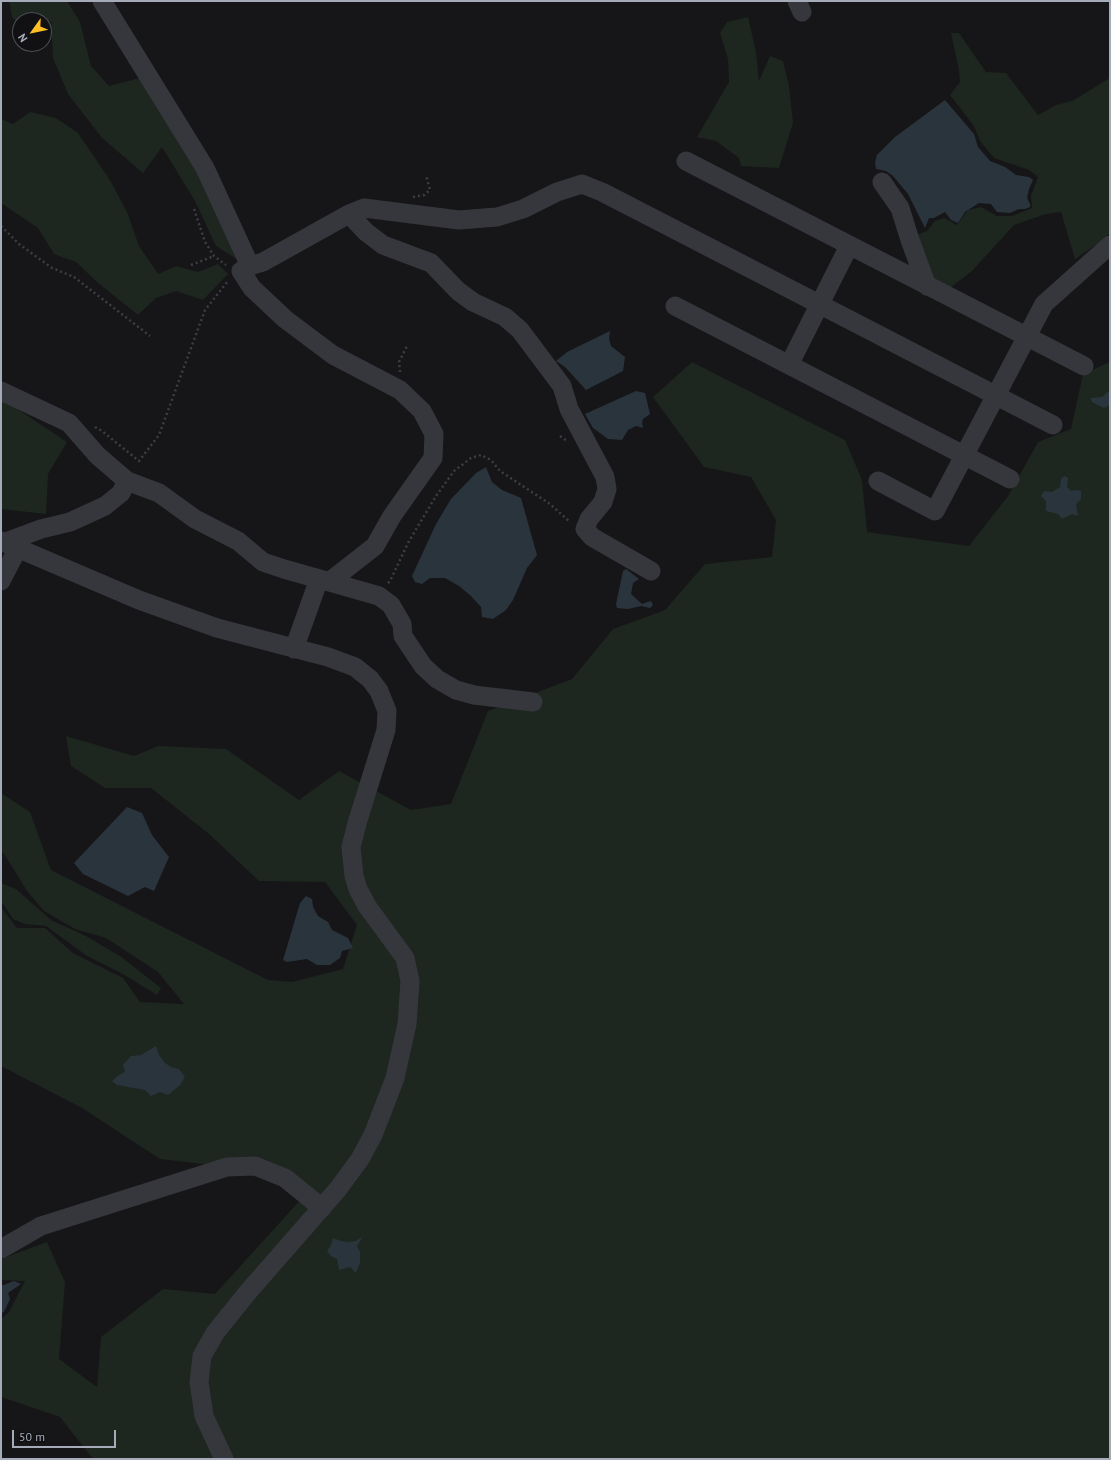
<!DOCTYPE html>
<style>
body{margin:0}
#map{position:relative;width:1111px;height:1460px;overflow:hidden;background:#161618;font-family:"PT Sans",sans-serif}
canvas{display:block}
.frame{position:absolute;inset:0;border:2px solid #a6abb9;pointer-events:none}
.north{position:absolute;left:12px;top:12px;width:40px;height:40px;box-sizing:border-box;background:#111113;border:1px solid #4d4f55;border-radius:50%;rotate:237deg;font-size:11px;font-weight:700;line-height:16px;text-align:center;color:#a6abb9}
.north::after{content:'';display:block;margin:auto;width:14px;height:18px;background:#ffbe26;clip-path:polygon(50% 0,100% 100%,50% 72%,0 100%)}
.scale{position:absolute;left:12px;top:1430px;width:104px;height:18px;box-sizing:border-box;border:2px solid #a6abb9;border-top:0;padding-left:5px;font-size:12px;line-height:14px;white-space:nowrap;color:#a6abb9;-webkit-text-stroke:3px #111113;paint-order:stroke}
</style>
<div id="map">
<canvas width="1111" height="1460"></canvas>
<div class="frame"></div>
<div class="north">N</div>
<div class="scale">50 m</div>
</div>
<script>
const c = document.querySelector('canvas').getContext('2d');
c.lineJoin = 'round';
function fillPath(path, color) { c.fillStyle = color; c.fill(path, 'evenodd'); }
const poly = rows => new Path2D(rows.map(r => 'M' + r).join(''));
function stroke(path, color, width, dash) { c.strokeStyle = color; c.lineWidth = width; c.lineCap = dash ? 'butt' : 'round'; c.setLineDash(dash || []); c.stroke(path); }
const green = poly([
 [9,1,67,1,80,22,91,66,109,86,140,78,192,160,240,261,216,246,195,201,162,147,143,173,102,138,68,94,53,58,51,21,44,26,44,20,20,20,20,26,12,17],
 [748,17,756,52,759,81,770,56,783,61,789,86,793,123,779,168,741,166,739,158,716,141,697,137,729,82,728,59,720,33,727,22],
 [951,33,959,33,986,72,1006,73,1038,115,1056,105,1072,101,1110,78,1110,233,1097,244,1075,259,1061,212,1046,214,1014,225,972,271,950,288,930,276,916,235,927,231,935,221,944,218,957,225,968,210,981,207,997,216,1012,216,1032,208,1031,196,1038,177,1029,170,994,158,980,141,974,126,950,95,960,82,959,70],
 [30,112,56,118,78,133,110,180,127,212,139,246,158,274,176,266,198,272,218,264,228,274,203,300,176,291,156,298,138,315,98,283,76,262,54,254,38,228,1,203,1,119,13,124],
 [692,362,845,440,862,480,867,532,969,546,1008,496,1038,442,1071,429,1083,374,1110,362,1110,1459,93,1459,60,1417,1,1397,1,1319,9,1312,25,1281,1,1280,1,1259,47,1242,65,1282,59,1359,97,1387,101,1337,163,1289,215,1294,304,1196,272,1172,160,1159,82,1108,1,1066,1,907,17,928,45,928,73,953,123,978,140,1002,184,1004,158,972,106,938,75,929,44,911,27,891,1,849,1,793,30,812,51,870,268,980,292,982,343,969,357,925,325,882,259,881,209,834,151,788,105,788,71,766,66,736,134,756,158,746,226,749,299,800,339,771,411,810,451,804,488,711,572,679,613,629,665,610,705,564,772,557,776,520,751,477,704,467,653,397],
 [1,398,67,442,48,474,46,514,1,509],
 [1,883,16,889,51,920,86,936,120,956,161,988,157,995,121,973,87,956,46,926,25,924,13,919,1,901]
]);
const water = poly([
 [945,100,974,134,978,147,990,161,1005,167,1016,175,1029,177,1033,180,1029,189,1027,198,1030,204,1030,207,1025,209,1019,209,1010,213,997,212,991,204,979,203,965,212,958,223,951,220,945,212,934,218,929,218,925,228,908,194,893,176,886,171,876,169,875,162,877,155,895,137],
 [610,331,609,339,611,346,625,357,623,371,586,390,565,367,556,361,567,352],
 [1110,390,1110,405,1104,408,1092,402,1091,398,1102,397],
 [636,391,645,393,650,414,643,419,642,423,643,428,636,426,628,430,622,440,608,439,593,428,585,414],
 [486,467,492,482,502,490,521,498,537,555,527,568,513,600,506,610,493,619,482,617,481,607,471,596,459,586,445,578,430,578,422,584,415,582,412,576,436,524,451,499,476,473],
 [1064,476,1068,478,1067,487,1071,491,1075,490,1081,491,1081,499,1076,504,1078,516,1072,514,1062,519,1058,514,1046,511,1046,501,1041,496,1044,491,1052,492,1060,487,1061,479],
 [626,569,639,579,633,583,631,594,642,604,651,601,653,605,650,608,641,606,628,609,617,608,616,604,623,571],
 [127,807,142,813,152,835,169,857,154,891,145,887,128,896,83,874,74,863],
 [306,896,312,899,313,907,318,916,328,922,332,930,348,938,353,948,342,951,340,958,330,965,317,965,307,959,287,962,283,960,300,903],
 [156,1046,159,1055,165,1063,171,1067,179,1069,185,1077,180,1085,168,1095,160,1092,151,1096,145,1090,117,1085,112,1081,119,1075,125,1072,123,1065,131,1056,141,1055],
 [363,1236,357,1246,360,1252,360,1263,356,1273,350,1267,339,1270,337,1259,331,1256,327,1251,331,1245,333,1238,341,1241,348,1242,356,1241],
 [14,1281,21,1284,8,1293,10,1299,4,1312,1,1313,1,1286]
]);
const path = poly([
 [413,197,424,195,430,190,426,175],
 [194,209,205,242,214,256,226,265],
 [1,226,19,244,52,268,74,277,150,336],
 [191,265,214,256],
 [400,372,399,362,407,346],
 [95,427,102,431,139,461,159,435,205,310,228,281],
 [560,436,567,441],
 [388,583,390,581,409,541,436,496,454,471,471,458,481,455,491,460,500,471,550,504,570,522]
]);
const minor = poly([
 [102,1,205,168,250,266],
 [797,1,802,12],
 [686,161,1084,366],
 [882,182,900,208,910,240,927,286],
 [349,214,366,232,383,245,431,263,458,291,473,302,505,317,520,330,562,386,569,409,605,477,607,489,603,502,589,519,585,529,592,537,651,571],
 [675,306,1010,479],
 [789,365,849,246],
 [1,391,69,423,97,455,127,481,159,493,195,519,238,541,263,562,284,569,379,596,391,605,402,624,403,636,423,666,437,679,456,690,474,695,533,702],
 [878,481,935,511,1044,304,1110,245],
 [1,541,139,600,217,628,328,657,355,667,370,679,379,691,387,711,386,730,358,820,351,847,354,876,358,889,367,906,405,958,410,981,407,1024,395,1078,373,1135,360,1159,338,1189,248,1292,215,1333,202,1356,199,1382,204,1416,224,1459],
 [6,542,41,529,70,522,105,506,121,493,127,481],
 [1,581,18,548],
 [329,582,375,546,392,516,433,458,434,434,422,411,400,390,333,355,285,319,252,288,241,271,250,266,263,262,349,214,364,208,459,220,497,217,523,209,557,192,582,184,602,192,668,226,1053,425],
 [294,649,319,579],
 [1,1249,41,1226,227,1167,255,1166,285,1178,322,1208]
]);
fillPath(green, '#1d261f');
fillPath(water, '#2a343d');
stroke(path, '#3c3e44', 2.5, [2, 3]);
stroke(minor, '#36373d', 19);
</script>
